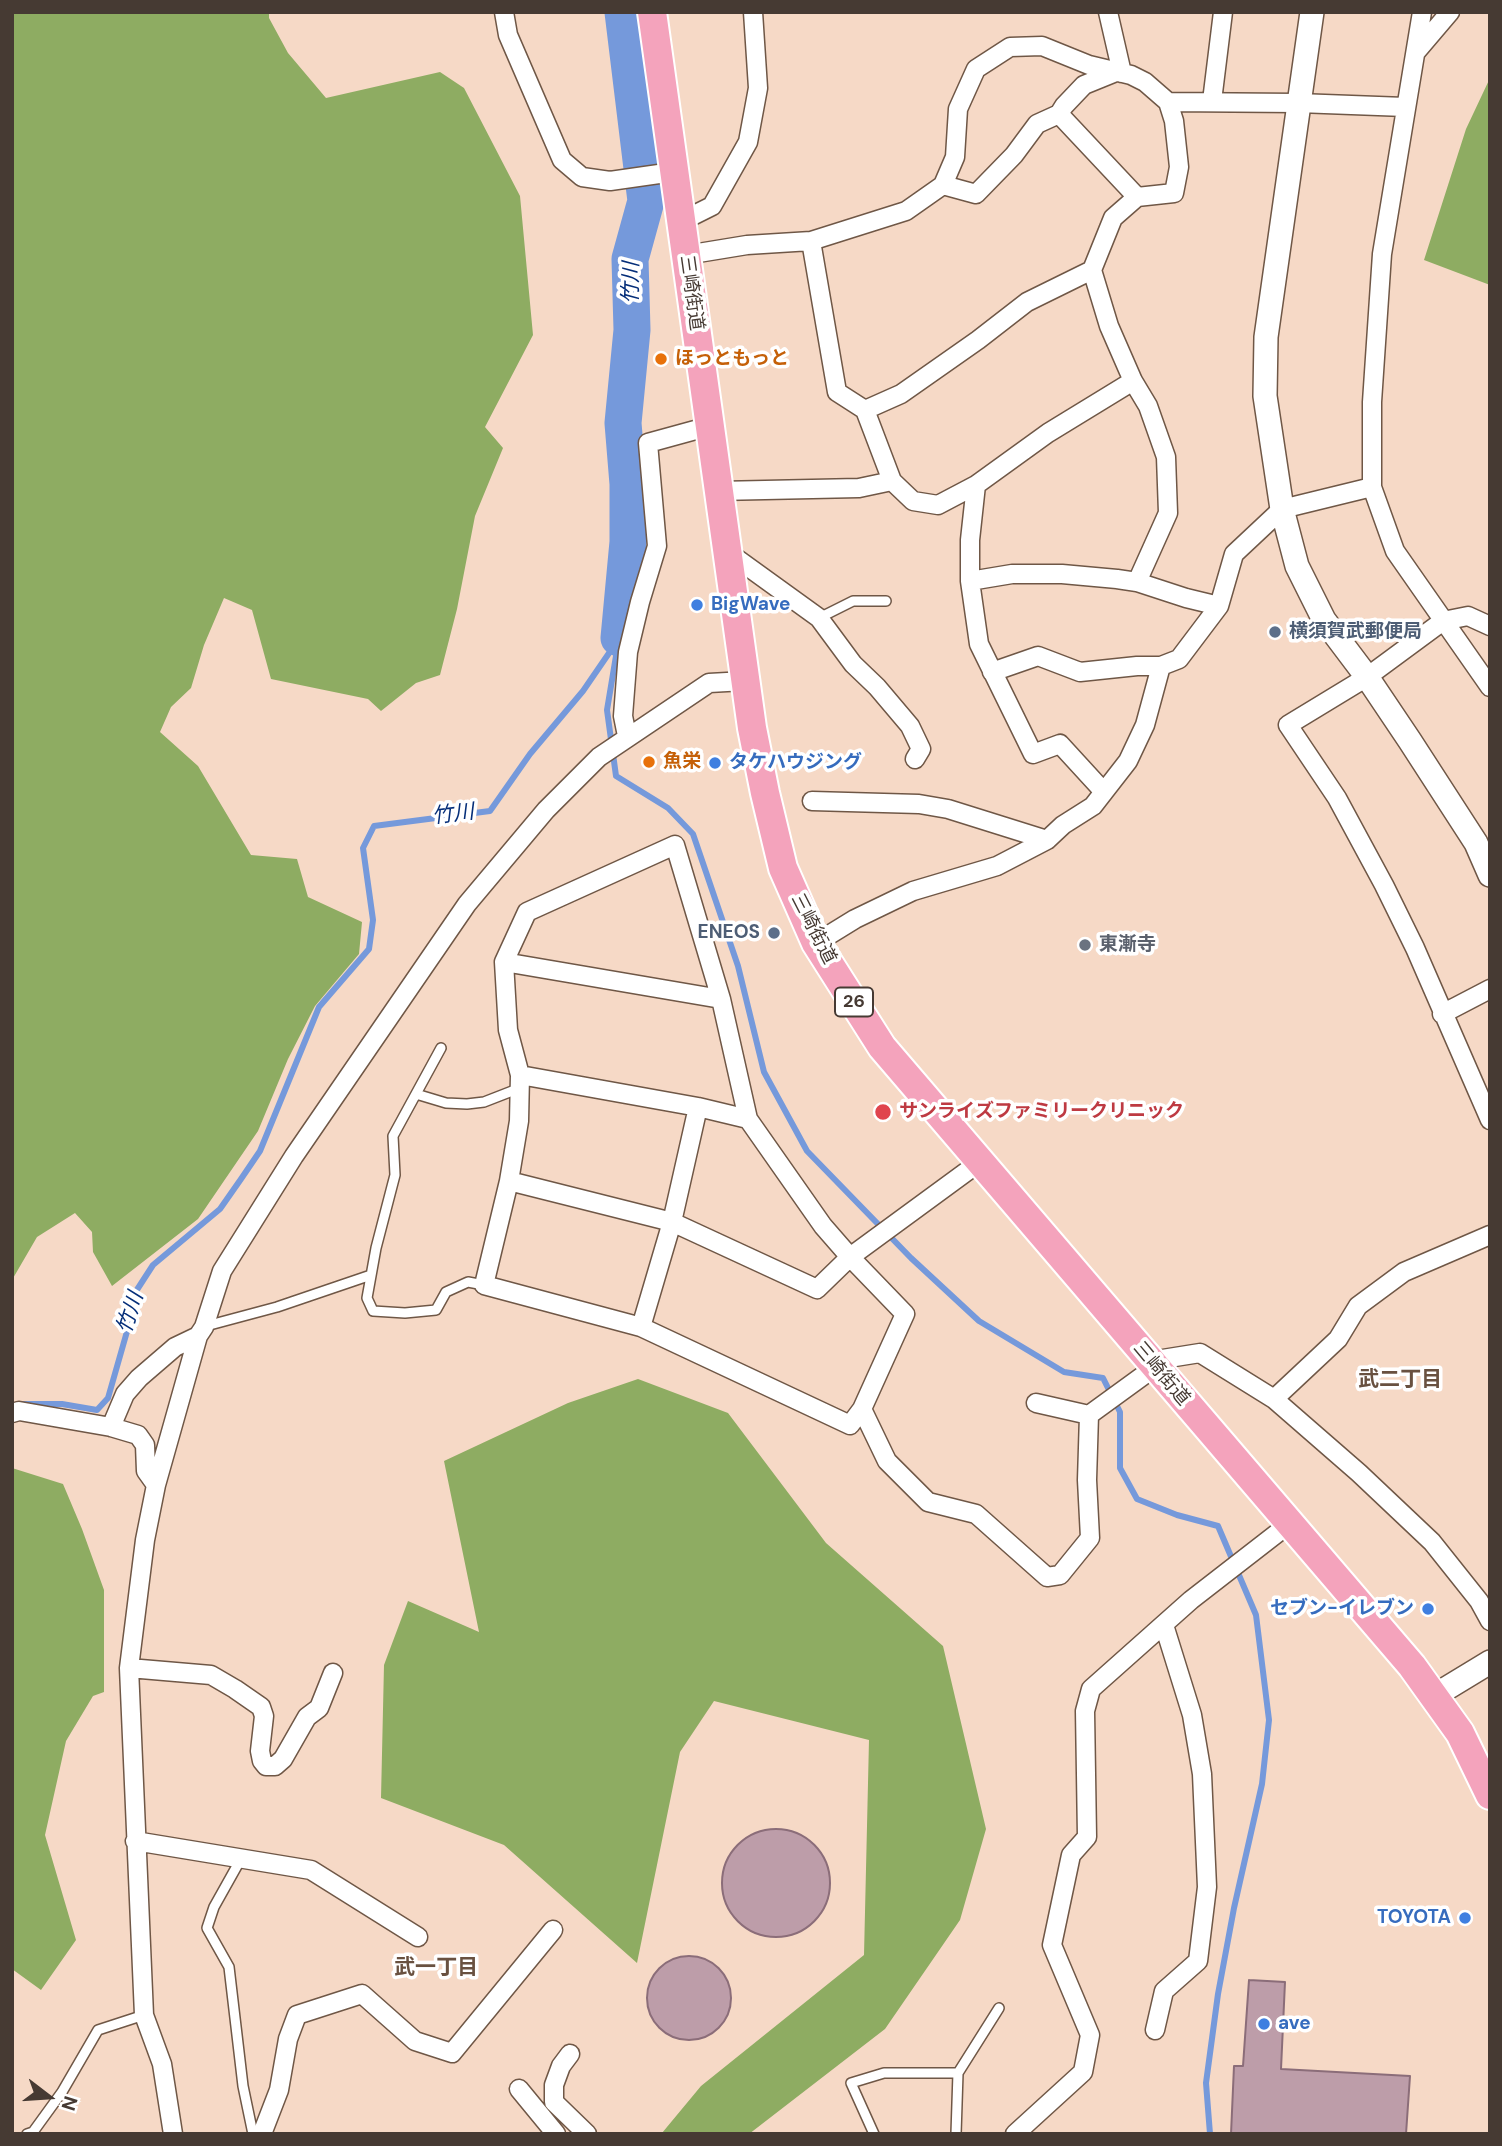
<!DOCTYPE html>
<meta charset="utf-8">
<style>
body{margin:0}
#map{position:relative;width:1502px;height:2146px;overflow:hidden;background:#f6d9c6;font-family:"DM Sans",sans-serif}
canvas{display:block}
.frame{position:absolute;inset:0;border:14px solid #463a33;pointer-events:none}
.north{position:absolute;left:14px;top:2062px;width:70px;height:70px;-webkit-text-stroke:5px #fff;paint-order:stroke;rotate:107deg;font-size:19px;font-weight:700;line-height:28px;text-align:center;color:#463a33}
.north::after{content:'';display:block;margin:auto;width:24px;height:32px;background:#463a33;clip-path:polygon(50% 0,100% 100%,50% 72%,0 100%)}
</style>
<div id="map">
<canvas width="1502" height="2146"></canvas>
<div class="frame"></div>
<div class="north">N</div>
</div>
<script>
const c = document.querySelector('canvas').getContext('2d');
c.lineJoin = 'round';
function fillPath(path, color) { c.fillStyle = color; c.fill(path, 'evenodd'); }
const poly = rows => new Path2D(rows.map(r => 'M' + r).join(''));
function stroke(path, color, width, dash) { c.strokeStyle = color; c.lineWidth = width; c.lineCap = dash ? 'butt' : 'round'; c.setLineDash(dash || []); c.stroke(path); }
function drawText(font, color, halo, rows, align = 'center') {
  c.font = font + ' "DM Sans","Noto Sans JP",sans-serif'; c.lineWidth = 7; c.setLineDash([]); c.textBaseline = 'middle'; c.strokeStyle = halo; c.fillStyle = color; for (const [text, x, y, turn = 0] of rows) {
    c.save(); c.translate(x, y); c.rotate((+turn || 0) * Math.PI / 180); c.textAlign = isNaN(turn) ? turn : align; if (halo) c.strokeText(text, 0, 0); c.fillText(text, 0, 0); c.restore();
  }
}
const forest = poly([
 [12,12,269,12,269,18,288,53,326,98,440,72,464,88,520,196,533,335,485,427,503,448,475,516,457,609,440,675,416,683,381,711,368,699,271,679,252,610,224,598,204,645,191,688,171,707,160,732,198,766,251,855,297,859,308,897,362,922,359,954,315,1006,288,1059,258,1131,198,1219,112,1286,93,1252,92,1232,75,1213,37,1237,12,1280],
 [1490,78,1490,285,1424,260,1466,129],
 [638,1379,728,1413,826,1543,943,1646,986,1829,960,1920,885,2029,749,2134,662,2133,701,2086,864,1955,869,1740,714,1701,680,1752,637,1963,504,1845,381,1798,384,1665,408,1601,479,1632,444,1461,568,1403],
 [12,1468,63,1484,82,1529,104,1590,104,1692,93,1696,66,1741,45,1835,76,1940,41,1990,12,1969]
]);
const stream = poly([
 [619,638,607,710,616,776,668,808,693,834,738,966,764,1072,807,1151,911,1258,979,1321,1064,1372,1103,1378,1120,1412,1120,1468,1137,1499,1177,1515,1218,1526,1256,1615,1269,1720,1262,1784,1234,1908,1218,1994,1206,2083,1210,2134],
 [20,1404,62,1404,97,1410,108,1398,128,1328,131,1299,153,1265,220,1209,241,1179,260,1151,319,1007,369,949,373,920,363,848,374,826,490,811,530,754,583,691,618,640]
]);
const river = poly([
 [619,638,628,542,628,484,623,423,632,330,630,259,646,201,623,12]
]);
const building = poly([
 '722 1883a54 54 0 1 1 108 0a54 54 0 1 1-108 0Z',
 '647 1998a42 42 0 1 1 84 0a42 42 0 1 1-84 0Z',
 [1249,1980,1285,1982,1281,2069,1410,2076,1406,2134,1231,2134,1234,2066,1243,2066,1249,1980]
]);
const service = poly([
 [819,618,853,601,886,601],
 [441,1048,393,1136,395,1175,376,1248,367,1298,373,1311,405,1313,436,1310,446,1292,468,1282,484,1285],
 [416,1094,446,1103,467,1104,484,1102,520,1088],
 [206,1326,277,1307,371,1275],
 [242,1857,214,1907,207,1928,229,1967,243,2086,253,2134],
 [27,2134,33,2132,62,2092,98,2030,144,2015],
 [874,2134,851,2083,884,2073,958,2073],
 [956,2134,958,2073,999,2008]
]);
const minor = poly([
 [504,12,508,35,562,160,582,177,610,181,673,172],
 [1108,12,1122,73],
 [1422,12,1382,254,1372,402,1372,487,1395,551,1490,687],
 [1416,52,1450,12],
 [1116,72,1084,85,1064,106,1059,114,1137,197],
 [1212,101,1223,12],
 [943,185,976,194,1014,155,1037,124,1059,114],
 [680,222,712,206,748,142,758,88,753,12],
 [811,241,837,392,865,410,901,394,978,340,1027,302,1092,270],
 [686,255,747,245,811,241,906,211,943,185,955,157,958,109,976,69,1010,47,1042,46,1089,65,1131,75,1145,82,1168,102,1298,103,1405,107],
 [865,410,892,481,913,501,938,505,976,485,1048,433,1133,381],
 [976,485,970,540,970,581,979,644,1033,754,1060,744,1104,792],
 [718,491,859,488,892,481],
 [729,553,819,618,853,664,877,687,910,726,921,749,915,759],
 [970,581,1012,574,1062,574,1117,579,1137,582,1186,598,1219,606],
 [1137,582,1168,513,1166,457,1148,406,1133,381,1109,326,1092,270,1113,218,1137,197,1174,193,1179,167,1174,121,1168,102],
 [1490,626,1468,616,1443,621,1367,677,1288,725,1337,798,1384,885,1415,948,1490,1120],
 [992,672,1038,656,1080,672,1137,666,1161,666,1179,659,1219,606,1234,554,1282,509,1372,487],
 [627,736,623,716,628,652,640,602,657,546,648,443,710,426],
 [812,801,919,804,948,809,1047,840],
 [816,943,855,919,913,891,997,866,1047,840,1063,825,1093,806,1128,761,1145,725,1161,666],
 [504,962,721,999],
 [1442,1014,1490,989],
 [520,1075,698,1107,748,1119],
 [509,1181,519,1121,520,1075,508,1030,504,962,527,912,675,845,721,999,748,1119,823,1226,850,1257,905,1314,862,1409,850,1425,641,1327,484,1285,509,1181,672,1222,817,1289,850,1257,981,1161],
 [641,1327,672,1222,698,1107],
 [1150,1361,1200,1353,1274,1399,1359,1473,1432,1542,1479,1601,1490,1621],
 [1274,1399,1338,1339,1358,1306,1404,1272,1490,1235],
 [1036,1403,1089,1415],
 [862,1409,887,1461,928,1502,976,1514,1047,1577,1060,1575,1090,1538,1087,1480,1089,1415,1155,1367],
 [12,1413,19,1411,111,1427,138,1435,145,1445,146,1471,156,1485],
 [111,1427,125,1394,139,1378,175,1347,198,1336],
 [129,1668,211,1675,235,1689,261,1707,264,1716,260,1751,262,1761,266,1766,275,1766,283,1759,307,1717,319,1708,333,1673],
 [135,1841,311,1870,418,1937],
 [1155,2030,1164,1991,1198,1961,1207,1887,1202,1774,1192,1715,1164,1625],
 [570,2054,561,2066,554,2085,554,2102,587,2134],
 [519,2089,556,2134],
 [173,2134,162,2064,144,2015,129,1668,145,1540,156,1485,198,1336,204,1327,222,1271,294,1156,467,904,546,810,599,757,709,683,745,681],
 [262,2134,279,2090,288,2039,297,2015,362,1994,415,2041,452,2053,553,1930],
 [1015,2134,1083,2072,1090,2035,1052,1945,1071,1855,1087,1837,1085,1711,1091,1689,1191,1600,1289,1524]
]);
const tertiary = poly([
 [1312,12,1266,337,1265,396,1282,509,1297,566,1324,620,1367,677,1410,741,1476,843,1490,875],
 [1434,1696,1490,1662]
]);
const primary = poly([
 [652,12,752,728,765,793,783,868,816,943,882,1047,1412,1666,1460,1733,1490,1795]
]);
const markers = [
 [661,359,7,"#e8710a"],
 [697,605,7,"#3f7fe0"],
 [1275,632,7,"#5c6f8a"],
 [649,762,7,"#e8710a"],
 [715,763,7,"#3f7fe0"],
 [774,933,7,"#5c6f8a"],
 [1085,945,7,"#6b7280"],
 [883,1112,9,"#e0444e"],
 [1428,1609,7,"#3f7fe0"],
 [1465,1918,7,"#3f7fe0"],
 [1264,2024,7,"#3f7fe0"]
];
const shields = [
 [854,1002,38]
];
const shieldNames = [
 ["26",854,1002]
];
const streetNames = [
 ["三崎街道",691,293,82],
 ["三崎街道",813,929,63],
 ["三崎街道",1161,1374,50]
];
const foodNames = [
 ["ほっともっと",675,359],
 ["魚栄",663,762]
];
const shopNames = [
 ["BigWave",711,605],
 ["タケハウジング",729,763],
 ["セブン-イレブン",1414,1609,"right"],
 ["TOYOTA",1451,1918,"right"],
 ["ave",1278,2024]
];
const serviceNames = [
 ["横須賀武郵便局",1289,632],
 ["ENEOS",760,933,"right"]
];
const worshipNames = [
 ["東漸寺",1099,945]
];
const healthNames = [
 ["サンライズファミリークリニック",899,1112]
];
const waterNames = [
 ["竹川",632,283,-89],
 ["竹川",453,815,-7],
 ["竹川",131,1313,-72]
];
const neighbourhoodNames = [
 ["武二丁目",1400,1380],
 ["武一丁目",436,1968]
];
fillPath(forest, '#8eac62');
stroke(stream, '#7599db', 6);
stroke(river, '#7599db', 37);
fillPath(building, '#bd9da9');
stroke(building, '#8b6d79', 2);
stroke(service, '#6f5746', 12);
stroke(minor, '#6f5746', 21);
stroke(tertiary, '#6f5746', 26);
stroke(primary, '#fff', 32);
stroke(service, '#fff', 9);
stroke(minor, '#fff', 18);
stroke(tertiary, '#fff', 23);
stroke(primary, '#f4a3bc', 28);
for (const [x, y, r, color] of markers) { const dot = new Path2D(); dot.arc(x, y, r, 0, 2 * Math.PI); c.fillStyle = color; c.fill(dot); stroke(dot, '#fff', 2.5); }
for (const [x, y, w] of shields) { const box = new Path2D(); box.roundRect(x - w / 2, y - 14.5, w, 29, 5); c.fillStyle = '#fff'; c.fill(box); stroke(box, '#463a33', 2); }
drawText('bold 18px', '#463a33', null, shieldNames);
drawText('19px', '#463a33', '#fff', streetNames);
drawText('bold 19px', '#c56008', '#fff', foodNames, 'left');
drawText('bold 19px', '#366cbe', '#fff', shopNames, 'left');
drawText('bold 19px', '#4e5e75', '#fff', serviceNames, 'left');
drawText('bold 19px', '#5b616d', '#fff', worshipNames, 'left');
drawText('bold 19px', '#be3a42', '#fff', healthNames, 'left');
drawText('italic 21px', '#052e79', '#fff', waterNames);
drawText('bold 21px', '#695140', '#fff', neighbourhoodNames);
</script>
